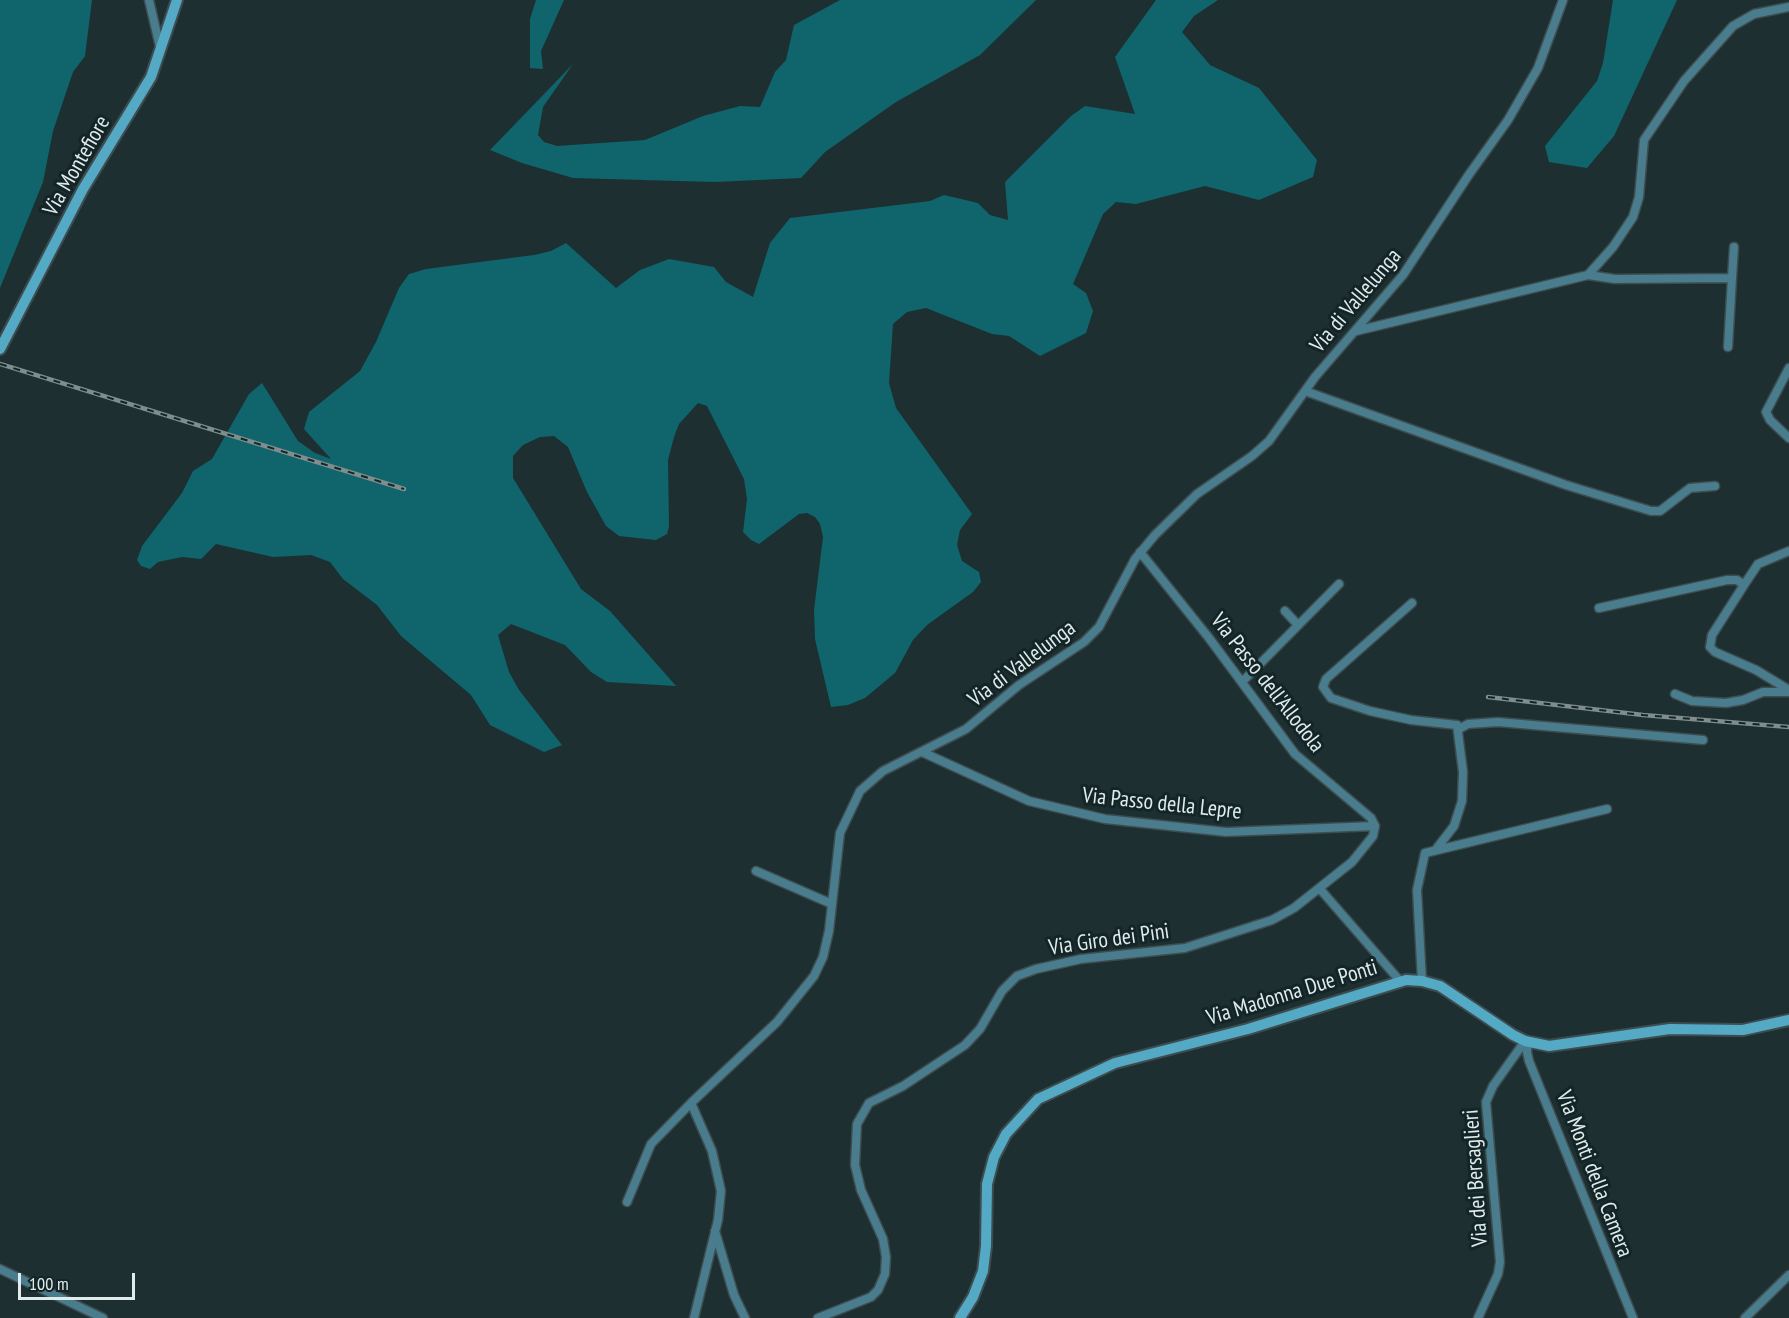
<!DOCTYPE html>
<style>
body{margin:0}
#map{position:relative;width:1789px;height:1318px;overflow:hidden;background:#1e2f31;font-family:"PT Sans Narrow",sans-serif}
canvas{display:block}
.scale{position:absolute;left:18px;top:1273px;width:117px;height:27px;box-sizing:border-box;border:3px solid #e0ebeb;border-top:0;padding-left:8px;font-size:18px;line-height:21px;white-space:nowrap;color:#e0ebeb;-webkit-text-stroke:4px #142527;paint-order:stroke}
</style>
<div id="map">
<canvas width="1789" height="1318"></canvas>
<div class="scale">100 m</div>
</div>
<script>
const c = document.querySelector('canvas').getContext('2d');
c.lineJoin = 'round';
function fillPath(path, color) { c.fillStyle = color; c.fill(path, 'evenodd'); }
const poly = rows => new Path2D(rows.map(r => 'M' + r).join(''));
function stroke(path, color, width, dash) { c.strokeStyle = color; c.lineWidth = width; c.lineCap = dash ? 'butt' : 'round'; c.setLineDash(dash || []); c.stroke(path); }
function drawText(font, color, halo, rows, align = 'center') {
  c.font = font + ' "PT Sans Narrow",sans-serif'; c.lineWidth = 6; c.setLineDash([]); c.textBaseline = 'middle'; c.strokeStyle = halo; c.fillStyle = color; for (const [text, x, y, turn = 0] of rows) {
    c.save(); c.translate(x, y); c.rotate((+turn || 0) * Math.PI / 180); c.textAlign = isNaN(turn) ? turn : align; if (halo) c.strokeText(text, 0, 0); c.fillText(text, 0, 0); c.restore();
  }
}
const forest = poly([
 [0,0,92,0,85,56,73,72,53,131,43,182,0,288],
 [536,0,564,0,541,51,543,69,530,68,530,19],
 [840,0,1036,0,980,55,896,102,825,152,801,178,715,182,573,178,522,163,490,150,573,64,543,107,538,135,544,142,557,146,645,140,703,116,740,106,760,107,775,72,786,60,794,25],
 [1156,0,1218,0,1194,16,1182,32,1210,65,1259,88,1317,160,1313,177,1259,200,1205,186,1136,204,1116,202,1103,214,1073,284,1086,293,1093,311,1086,333,1040,356,1009,336,992,334,926,308,907,312,893,324,889,383,896,408,972,514,960,530,957,545,962,561,979,572,981,582,973,592,927,625,913,640,895,673,865,698,848,705,831,707,815,639,814,610,823,537,820,524,815,517,807,513,799,514,759,544,751,540,743,532,747,499,744,479,707,406,698,403,679,424,674,437,668,460,669,526,667,534,656,540,619,536,606,526,587,492,568,447,554,436,540,437,523,445,513,456,513,478,581,589,610,611,676,686,607,682,591,672,565,645,511,624,498,635,509,672,519,690,562,745,544,752,490,725,471,695,401,636,377,605,343,579,330,562,311,555,273,557,216,544,201,559,182,557,158,562,150,569,141,566,137,560,142,546,182,493,193,471,212,459,249,394,262,383,298,441,315,453,331,459,304,429,309,412,360,371,376,342,399,288,409,274,426,269,534,255,551,251,566,243,616,288,640,270,669,259,714,267,726,282,753,297,770,243,790,218,930,201,944,195,978,203,990,215,1008,220,1005,182,1071,116,1085,106,1135,114,1115,57],
 [1613,0,1677,0,1614,136,1587,168,1549,162,1545,146,1597,81,1603,63]
]);
const street = poly([
 [149,0,160,47],
 [1588,275,1615,279,1732,278,1734,247],
 [1356,331,1588,275,1613,247,1633,217,1639,197,1644,140,1684,81,1733,26,1754,14,1789,7],
 [1728,347,1732,278],
 [1789,368,1766,412,1770,420,1789,438],
 [1305,391,1566,485,1651,511,1660,511,1690,488,1715,486],
 [1140,552,1209,638,1295,754,1371,818,1375,826],
 [1744,585,1758,564,1789,551],
 [1412,603,1326,679,1323,687,1331,698,1370,711,1411,720,1457,725,1463,772,1462,801,1454,826,1437,848],
 [1599,608,1727,580,1737,580,1744,585,1712,635,1710,647,1715,652,1756,670,1789,690],
 [1285,611,1298,625],
 [1242,682,1339,584],
 [1675,694,1692,701,1726,703,1743,700,1763,692,1789,692],
 [1459,729,1468,724,1498,722,1703,740],
 [922,752,1029,801,1105,819,1226,832,1375,826],
 [756,871,832,904],
 [1320,889,1400,981],
 [1422,981,1417,890,1425,853,1607,809],
 [1528,1042,1527,1052,1529,1061,1633,1318],
 [627,1202,651,1144,691,1103],
 [715,1231,734,1295,745,1318],
 [0,1269,103,1318],
 [694,1318,718,1220,721,1191,712,1151,691,1103,777,1022,814,976,823,957,829,931,840,833,860,791,883,771,966,729,1019,685,1084,642,1099,627,1135,559,1155,535,1197,494,1252,456,1269,441,1315,377,1403,275,1468,176,1508,120,1538,68,1563,0],
 [818,1318,871,1297,878,1290,885,1274,886,1257,883,1239,861,1190,855,1165,857,1124,869,1103,903,1086,965,1045,980,1029,1002,991,1017,976,1036,969,1081,959,1185,948,1272,920,1294,908,1352,862,1373,836,1375,826],
 [1478,1318,1498,1274,1500,1262,1486,1102,1493,1086,1525,1041],
 [1745,1318,1789,1275]
]);
const secondary = poly([
 [0,349,83,189,151,77,177,0],
 [960,1318,973,1297,983,1271,986,1246,987,1184,994,1157,1006,1134,1038,1099,1115,1063,1248,1029,1406,980,1422,981,1440,986,1513,1035,1525,1041,1549,1046,1670,1029,1743,1030,1789,1020]
]);
const rail = poly([
 [0,364,404,489],
 [1488,697,1643,715,1789,727]
]);
const streetNames = [
 ["Via Montefiore",77,166,-60],
 ["Via di Vallelunga",1356,301,-50],
 ["Via di Vallelunga",1022,664,-37],
 ["Via Passo dell'Allodola",1267,683,52],
 ["Via Passo della Lepre",1162,804,6],
 ["Via Giro dei Pini",1109,940,-8],
 ["Via Madonna Due Ponti",1292,993,-17],
 ["Via Monti della Camera",1594,1174,69],
 ["Via dei Bersaglieri",1476,1178,-94]
];
fillPath(forest, '#0f656b');
stroke(street, '#3d4d4f', 11);
stroke(secondary, '#3d4d4f', 14);
stroke(street, '#497c8d', 8);
stroke(secondary, '#54a9c5', 10);
stroke(rail, '#7f8d8e', 4.5);
stroke(rail, '#142527', 2, [7]);
drawText('22px', '#e0ebeb', '#142527', streetNames);
</script>
